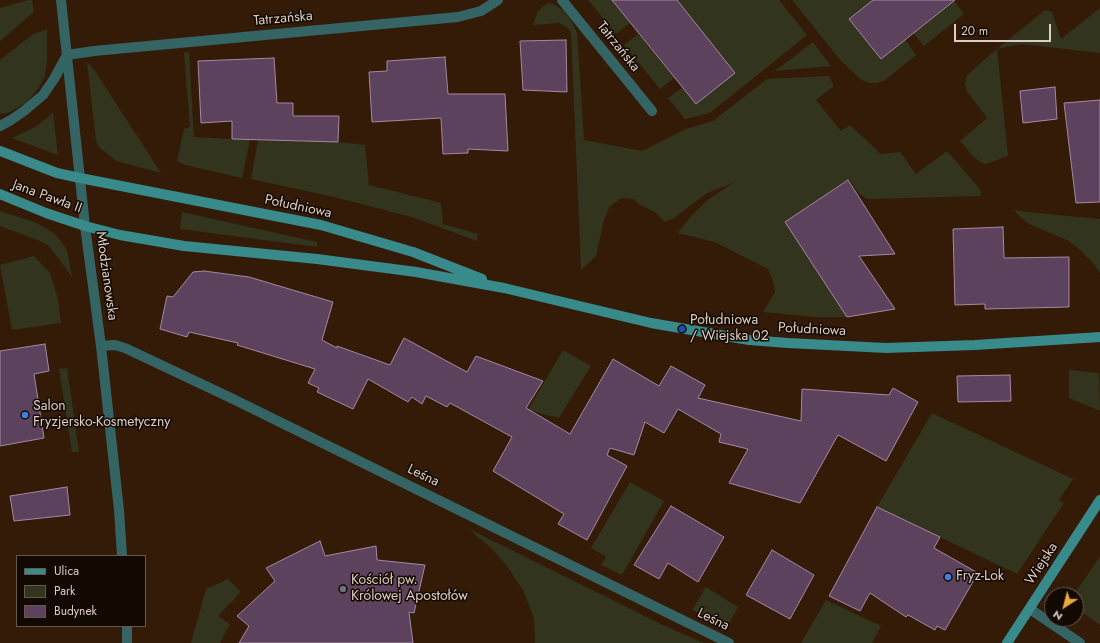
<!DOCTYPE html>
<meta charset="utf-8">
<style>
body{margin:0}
#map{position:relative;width:1100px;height:643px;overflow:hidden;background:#331b08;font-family:Jost,sans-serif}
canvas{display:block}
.legend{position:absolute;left:16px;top:555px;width:130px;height:72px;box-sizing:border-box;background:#130903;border:1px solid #64584f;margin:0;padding:5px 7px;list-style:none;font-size:12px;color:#decec2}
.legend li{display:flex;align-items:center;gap:8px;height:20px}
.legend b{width:20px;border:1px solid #64584f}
.north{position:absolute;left:1044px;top:587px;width:40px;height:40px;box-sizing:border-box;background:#130903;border:1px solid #64584f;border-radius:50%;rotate:216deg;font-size:11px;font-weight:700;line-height:16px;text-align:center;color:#decec2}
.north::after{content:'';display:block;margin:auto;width:14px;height:18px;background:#eca93b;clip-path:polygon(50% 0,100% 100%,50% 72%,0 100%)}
.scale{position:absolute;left:954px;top:24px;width:97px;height:18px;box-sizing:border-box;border:2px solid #decec2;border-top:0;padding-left:5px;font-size:12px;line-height:14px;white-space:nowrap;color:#decec2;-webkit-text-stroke:3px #130903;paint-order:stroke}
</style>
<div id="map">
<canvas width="1100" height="643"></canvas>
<ul class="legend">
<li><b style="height:5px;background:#388a8b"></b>Ulica</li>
<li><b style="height:11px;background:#33341d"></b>Park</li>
<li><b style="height:11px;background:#5d425d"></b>Budynek</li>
</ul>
<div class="north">N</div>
<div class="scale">20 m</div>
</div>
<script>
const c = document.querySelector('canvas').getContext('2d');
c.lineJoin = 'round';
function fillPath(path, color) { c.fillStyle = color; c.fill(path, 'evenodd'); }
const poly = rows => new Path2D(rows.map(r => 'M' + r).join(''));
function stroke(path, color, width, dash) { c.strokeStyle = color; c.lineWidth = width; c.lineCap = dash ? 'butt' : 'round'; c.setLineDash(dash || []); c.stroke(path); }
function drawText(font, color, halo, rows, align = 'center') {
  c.font = font + ' Jost,sans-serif'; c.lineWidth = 3; c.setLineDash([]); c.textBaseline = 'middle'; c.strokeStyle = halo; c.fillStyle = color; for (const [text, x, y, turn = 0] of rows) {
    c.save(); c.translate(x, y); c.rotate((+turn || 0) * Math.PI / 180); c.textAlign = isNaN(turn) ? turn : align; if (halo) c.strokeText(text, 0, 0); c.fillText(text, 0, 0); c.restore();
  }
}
const green = poly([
 [28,0,32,0,34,12,0,41,0,8],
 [588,0,612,0,630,23,616,34],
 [677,0,779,0,807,35,710,113,685,119,668,98,682,88,696,104,735,73],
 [792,0,873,0,849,19,881,59,905,39,916,55,884,81,877,83,869,83,860,79,841,61],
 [954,1,964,14,924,46,913,33],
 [549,3,555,5,565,12,572,22,577,33,584,140,642,151,686,129,713,121,767,79,829,76,834,86,816,100,841,131,850,125,881,154,900,152,916,174,947,151,980,189,981,196,867,199,859,194,849,179,785,222,847,317,814,317,763,312,775,292,773,281,768,269,715,242,678,233,692,215,709,199,733,183,707,193,674,218,665,222,655,212,639,204,633,199,622,198,610,206,604,220,596,256,581,270,571,33,568,28,559,23,533,25,537,13,542,7],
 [1100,8,1100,53,1021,44,997,49,1008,156,986,164,980,162,974,157,960,141,987,118,966,90,965,83,967,75,997,49,1045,10,1052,12,1061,39],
 [47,29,47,58,45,76,38,89,26,103,8,113,0,114,0,60,32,35],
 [638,34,674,78,660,89,624,45],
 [813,42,831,66,775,71],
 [189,52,194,137,250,140,242,178,185,165,177,161,184,129,190,127,184,53],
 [87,62,95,71,161,173,116,161,99,147,96,141],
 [53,113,58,155,12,138,35,127],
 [258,140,338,142,365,145,369,185,441,203,443,224,478,234,477,241,415,218,334,197,251,179],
 [1014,210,1026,212,1100,219,1100,273,1093,263,1078,248,1067,240,1029,224,1019,216],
 [0,211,37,223,55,234,61,241,67,250,72,277,49,246,40,241,0,226],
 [182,212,317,242,317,247,180,229],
 [34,256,50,273,58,299,61,323,12,330,0,265],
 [563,350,591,366,559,418,528,410],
 [67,368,79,452,72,452,59,369],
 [1069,370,1099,373,1100,411,1069,398],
 [932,413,1073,479,1059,500,1064,503,1017,574,877,507],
 [630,482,664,501,622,575,601,565,606,557,591,548],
 [469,529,663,625,704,643,535,643,534,619,524,592,507,566,494,551],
 [1100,556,1100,625,1076,608,1076,595,1074,595],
 [228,579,241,592,218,616,230,624,220,643,191,643,206,589],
 [706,587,738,607,727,627,692,610],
 [826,600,881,626,872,643,801,643]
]);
const building = poly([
 [612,0,677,0,735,73,696,104,612,0],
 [873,0,955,0,881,59,849,19,873,0],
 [566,40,567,92,523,90,520,41,566,40],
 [445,57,448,94,505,94,508,151,468,149,468,153,443,154,441,118,372,122,369,72,387,71,387,61,445,57],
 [274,58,277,103,293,103,293,116,339,116,338,142,232,139,232,121,201,123,198,61,274,58],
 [1055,87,1057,119,1023,123,1020,91,1055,87],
 [1100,100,1100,202,1076,203,1064,103,1100,100],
 [848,180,895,254,859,256,895,309,847,317,785,222,848,180],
 [1003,227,1004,258,1069,257,1069,307,985,309,985,304,955,305,953,229,1003,227],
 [204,271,249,277,333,302,322,340,337,348,337,346,390,365,404,338,467,372,476,356,543,381,526,408,570,434,613,359,659,386,671,366,705,385,698,398,801,421,802,389,889,395,893,388,918,402,886,461,838,435,800,503,729,483,748,449,719,442,721,434,678,409,664,433,645,422,634,455,610,448,607,455,627,466,587,540,558,524,564,514,493,471,512,437,450,403,447,407,426,396,422,404,412,397,408,402,368,379,353,409,317,392,319,388,308,383,315,369,237,345,238,343,189,332,187,337,160,329,167,296,173,297,193,272,204,271],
 [45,344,49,371,34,374,44,438,0,446,0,351,45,344],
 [1010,375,1011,401,958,402,957,376,1010,375],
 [67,487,70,515,14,521,10,496,67,487],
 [671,506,724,537,698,582,668,563,659,579,634,565,671,506],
 [877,507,940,537,934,548,978,573,945,630,937,626,935,630,908,615,906,617,870,593,860,611,829,596,877,507],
 [320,541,325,556,376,546,377,560,425,565,414,613,409,612,413,643,239,643,249,626,237,616,275,581,266,568,320,541],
 [772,550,814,575,790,619,746,595,772,550]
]);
const street = poly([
 [61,0,85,226,101,346,119,510,122,556],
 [562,0,652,111],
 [67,55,94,51,458,17,481,11,498,0],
 [0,126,11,120,24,111,43,95,54,79,67,55],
 [101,346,115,345,125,348,231,398,729,643],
 [1030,609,1080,643],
 [127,626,127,643]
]);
const secondary = poly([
 [0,151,57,173,80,178,321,225,413,252,482,279],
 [0,194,46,213,85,226,120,235,184,246,317,259,416,272,504,288,651,323,749,340,788,343,886,348,975,345,1100,337],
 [1007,643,1100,500]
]);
const markers = [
 [682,329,4,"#1a4fb4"],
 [25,415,4,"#3f7fe0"],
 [948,577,4,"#3f7fe0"],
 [343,589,4,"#6b7280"]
];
const streetNames = [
 ["Tatrzańska",283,19,-5],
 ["Tatrzańska",618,47,51],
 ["Jana Pawła II",47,197,20],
 ["Południowa",298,207,12],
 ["Młodzianowska",106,276,82],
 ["Południowa",812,330,3],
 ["Leśna",423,476,26],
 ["Wiejska",1042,564,-57],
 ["Leśna",713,620,26]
];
const poiNames = [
 ["Południowa",690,321],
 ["/ Wiejska 02",690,337],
 ["Salon",33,407],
 ["Fryzjersko-Kosmetyczny",33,423],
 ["Fryz-Lok",956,577],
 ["Kościół pw.",351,581],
 ["Królowej Apostołów",351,597]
];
fillPath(green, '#33341d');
fillPath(building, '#5d425d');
stroke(building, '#a489a3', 1);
stroke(street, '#356465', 10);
stroke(secondary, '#388a8b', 10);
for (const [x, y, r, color] of markers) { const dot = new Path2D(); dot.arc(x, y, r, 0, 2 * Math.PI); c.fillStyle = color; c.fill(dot); stroke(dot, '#130903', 1.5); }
drawText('14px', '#decec2', '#130903', streetNames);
drawText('14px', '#decec2', '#130903', poiNames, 'left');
</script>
